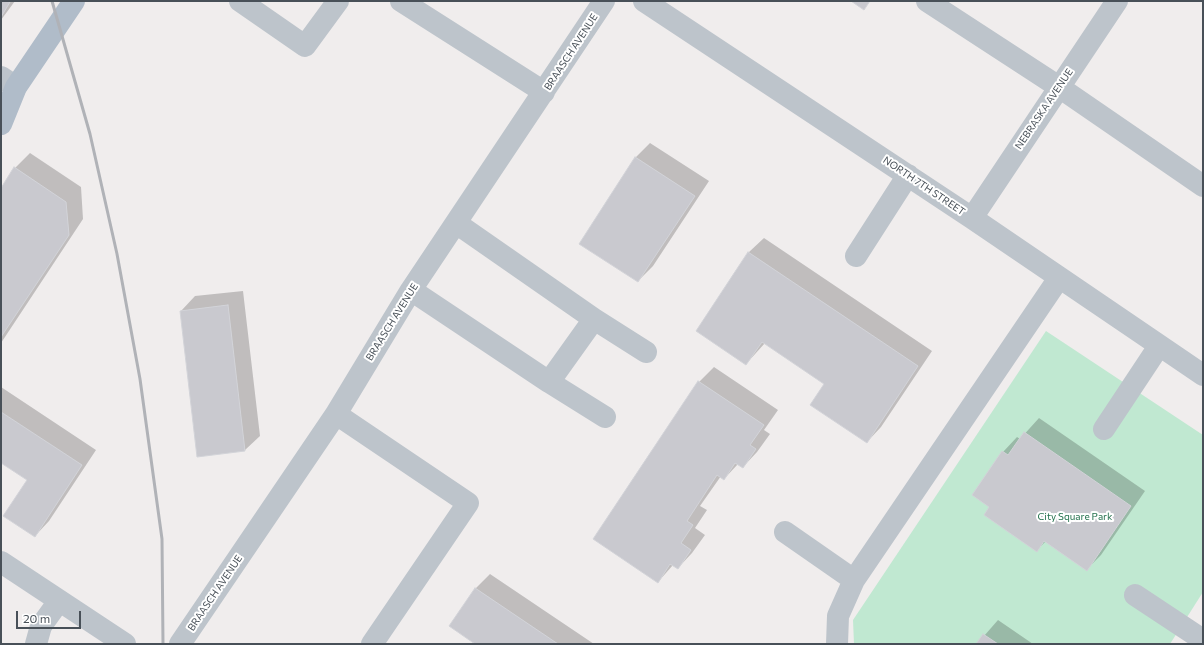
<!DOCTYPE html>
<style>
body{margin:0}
#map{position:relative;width:1204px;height:645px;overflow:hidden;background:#f0eded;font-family:Commissioner,sans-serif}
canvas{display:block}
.frame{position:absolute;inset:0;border:2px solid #485058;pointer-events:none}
.scale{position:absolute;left:16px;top:611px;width:65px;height:18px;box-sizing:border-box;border:2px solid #485058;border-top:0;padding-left:5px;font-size:12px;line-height:14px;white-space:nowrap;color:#485058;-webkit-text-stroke:3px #fff;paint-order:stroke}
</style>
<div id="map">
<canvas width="1204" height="645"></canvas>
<div class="frame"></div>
<div class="scale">20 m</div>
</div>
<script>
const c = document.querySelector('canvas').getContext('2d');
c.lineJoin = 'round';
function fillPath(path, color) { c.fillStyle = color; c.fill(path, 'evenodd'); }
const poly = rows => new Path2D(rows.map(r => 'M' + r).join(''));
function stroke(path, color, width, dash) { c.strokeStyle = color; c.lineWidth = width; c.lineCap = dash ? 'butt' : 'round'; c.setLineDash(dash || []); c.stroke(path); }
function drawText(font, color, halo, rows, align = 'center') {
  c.font = font + ' Commissioner,sans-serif'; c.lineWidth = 4; c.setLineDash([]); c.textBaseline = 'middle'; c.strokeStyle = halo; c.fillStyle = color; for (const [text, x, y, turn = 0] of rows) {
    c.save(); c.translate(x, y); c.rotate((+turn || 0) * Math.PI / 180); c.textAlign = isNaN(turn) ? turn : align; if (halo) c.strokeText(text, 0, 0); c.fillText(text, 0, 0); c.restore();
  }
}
const green = poly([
 [1046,331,1203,435,1203,592,1170,644,854,644,853,620]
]);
const shadow = poly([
 [1,1,15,1,1,20],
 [650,143,709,181,653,266,638,281,580,244,636,157],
 [30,153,81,187,83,219,1,343,1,190,15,168],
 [764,238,932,351,881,427,867,442,825,384,765,343,746,364,697,330,749,252],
 [243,291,260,436,245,450,181,311,195,296],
 [714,367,778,410,764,430,770,434,757,452,743,467,738,464,724,479,721,476,700,506,707,510,695,528,705,535,692,553,678,568,673,565,658,582,699,382],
 [1,387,96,450,49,521,35,536,29,480,1,462],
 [1039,418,1145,491,1101,555,1087,569,1046,541,1037,550,990,507,1003,452,1017,437,1020,439],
 [490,574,594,644,477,644,450,626,476,588],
 [998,620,1033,644,977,644]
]);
const building = poly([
 [1,1,10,2,1,17,1,1],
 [851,1,870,1,864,10,851,1],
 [635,157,695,196,638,282,579,244,635,157],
 [14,167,66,202,69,235,1,337,1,188,14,167],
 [748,252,918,366,867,443,810,405,824,384,762,342,746,365,696,331,748,252],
 [228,305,245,451,197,457,180,311,228,305],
 [698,381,764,425,750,445,756,449,743,468,735,463,724,480,717,475,687,521,693,525,681,543,691,550,678,569,670,564,658,583,593,539,698,381],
 [1,412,82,465,35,537,3,516,27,480,1,463,1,412],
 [1024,432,1131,506,1087,571,1044,541,1037,552,984,515,989,507,972,495,1002,451,1008,455,1024,432],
 [475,588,558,644,475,644,449,626,475,588],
 [983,634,998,644,976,644,983,634]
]);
const minor = poly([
 [240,1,305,46,338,1],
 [401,1,544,92],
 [644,1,972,218,1203,375],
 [927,1,1059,87,1203,186],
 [1,77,16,87],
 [972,218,1117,1],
 [856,256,908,175],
 [411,290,549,382,594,319,456,223],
 [594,319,646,352],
 [549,382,605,417],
 [336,414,468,503,372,644],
 [1104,429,1159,346],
 [785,532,854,580],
 [1,562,125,644],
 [1135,595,1203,640],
 [36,644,41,626,59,601],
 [180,644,336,414,411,290,604,1],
 [837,644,838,616,854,580,1059,278]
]);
const major = poly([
 [1,124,16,87,74,1]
]);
const rail = poly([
 [52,1,90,134,117,254,140,379,162,539,163,644]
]);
const streetNames = [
 ["BRAASCH AVENUE",571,52,-57],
 ["NEBRASKA AVENUE",1044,109,-56],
 ["NORTH 7TH STREET",924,186,34],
 ["BRAASCH AVENUE",392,322,-58],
 ["BRAASCH AVENUE",215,593,-56]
];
const parkNames = [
 ["City Square Park",1075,517]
];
fillPath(green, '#c0e8d1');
fillPath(shadow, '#0003');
fillPath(building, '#c9c9cf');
stroke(building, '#d2d3d8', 1);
stroke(minor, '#bdc4cb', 22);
stroke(major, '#b0bcc9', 22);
stroke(rail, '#b0b2b7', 3);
drawText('10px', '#485058', '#fff', streetNames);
drawText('10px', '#22704c', '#fff', parkNames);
</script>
